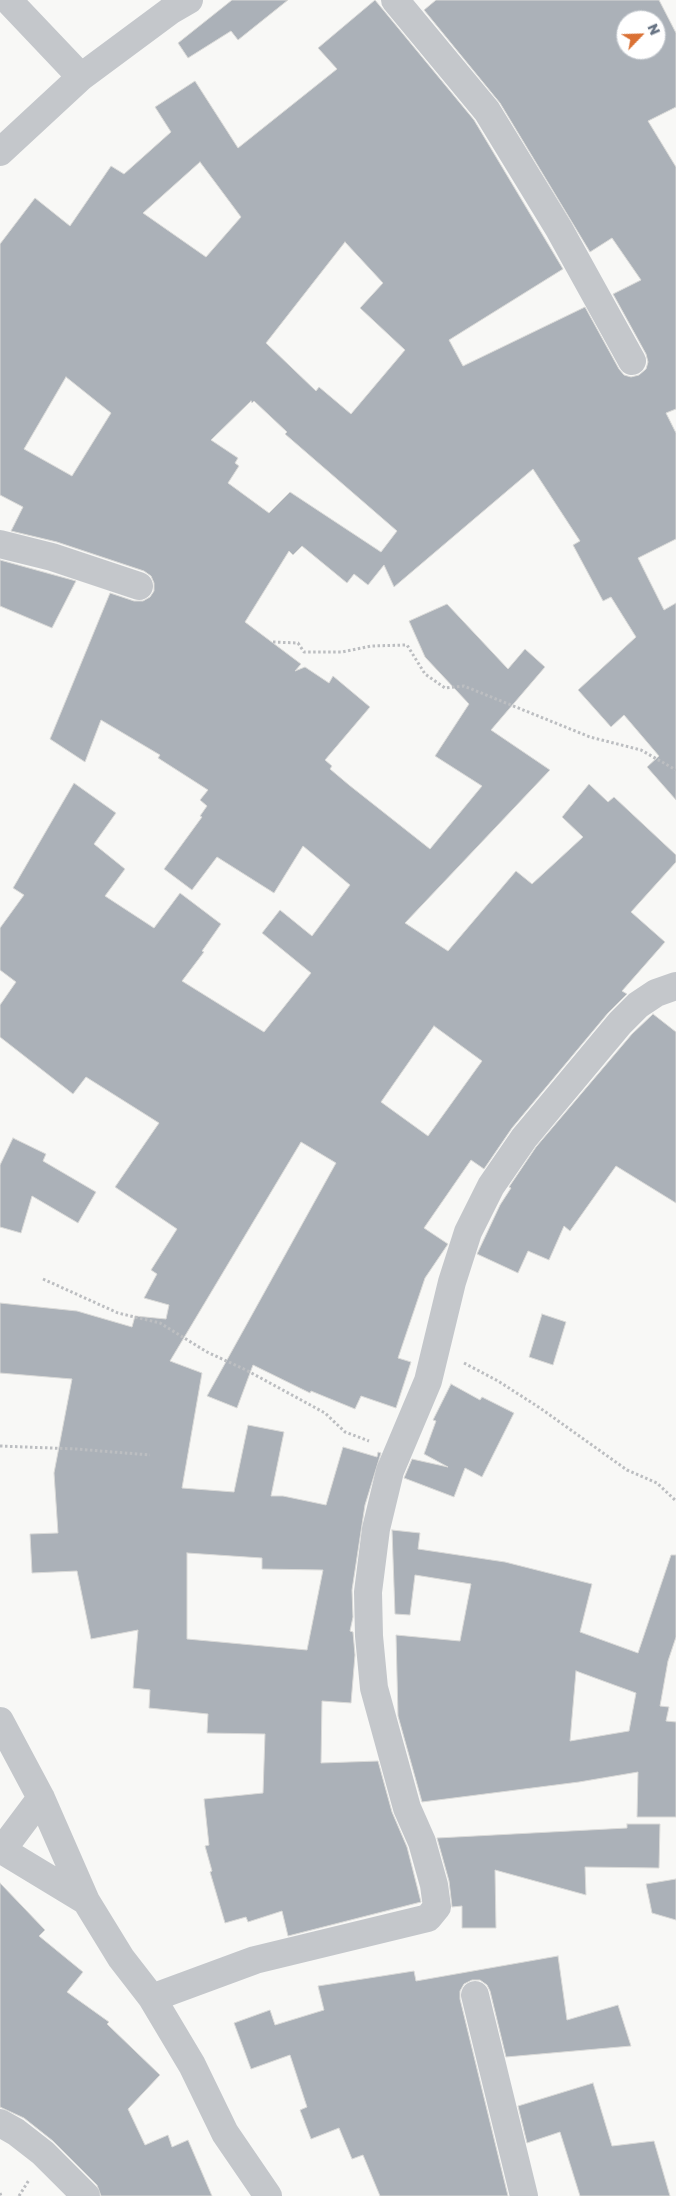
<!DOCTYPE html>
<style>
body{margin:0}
#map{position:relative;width:676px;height:2196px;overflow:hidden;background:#f8f8f6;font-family:"Golos Text",sans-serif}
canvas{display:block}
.north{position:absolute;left:616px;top:10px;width:50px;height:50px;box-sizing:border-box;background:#fff;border:1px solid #c3c8ce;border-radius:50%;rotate:66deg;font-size:14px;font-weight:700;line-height:20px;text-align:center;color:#697585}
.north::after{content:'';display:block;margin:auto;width:18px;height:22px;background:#da7135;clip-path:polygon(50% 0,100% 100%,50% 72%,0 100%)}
</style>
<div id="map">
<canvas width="676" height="2196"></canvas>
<div class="north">N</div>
</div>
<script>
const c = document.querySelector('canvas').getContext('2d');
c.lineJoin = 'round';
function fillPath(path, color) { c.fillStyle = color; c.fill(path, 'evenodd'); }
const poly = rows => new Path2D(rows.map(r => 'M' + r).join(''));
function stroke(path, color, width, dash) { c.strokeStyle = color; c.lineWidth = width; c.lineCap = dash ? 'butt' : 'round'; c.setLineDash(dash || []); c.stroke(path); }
const building = poly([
 [232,0,288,0,238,40,231,31,188,58,178,43,232,0],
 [375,0,474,120,563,269,449,340,463,366,585,307,619,369,624,375,631,377,639,375,646,369,648,362,646,354,613,294,641,280,612,238,590,252,500,103,424,10,436,0,659,0,676,33,676,107,648,121,676,167,676,409,666,413,676,433,676,539,638,558,664,610,676,603,676,800,647,767,659,756,624,715,611,727,578,690,636,637,611,597,603,601,573,545,580,541,533,469,394,587,384,565,368,585,354,574,347,583,302,546,293,555,289,551,245,622,301,664,295,671,305,667,329,683,333,676,370,707,325,760,332,766,330,769,349,785,430,849,482,786,435,756,469,704,425,657,409,621,447,604,508,669,525,649,545,667,491,730,550,770,405,923,448,951,516,871,532,884,583,837,562,817,589,784,608,802,614,797,676,855,676,862,631,912,665,942,622,991,627,994,608,1013,512,1128,484,1169,471,1160,424,1228,448,1244,425,1278,398,1358,411,1362,396,1408,361,1396,355,1409,311,1391,310,1393,253,1365,237,1408,207,1396,336,1163,301,1142,170,1361,202,1373,182,1488,234,1492,248,1425,284,1432,271,1496,283,1496,326,1505,343,1447,377,1457,378,1452,381,1453,365,1505,352,1590,353,1617,350,1631,353,1632,355,1655,351,1703,322,1701,321,1763,378,1761,392,1812,407,1847,421,1902,288,1936,282,1911,248,1922,246,1917,225,1923,210,1872,212,1871,205,1846,209,1845,204,1799,263,1793,265,1734,207,1733,208,1714,149,1708,150,1690,133,1688,138,1630,91,1639,77,1571,32,1573,30,1534,58,1533,54,1473,72,1379,0,1373,0,1303,77,1311,132,1327,135,1316,166,1319,169,1305,144,1298,157,1274,151,1270,177,1229,115,1187,159,1123,86,1077,73,1094,0,1037,0,1005,16,982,0,970,0,928,24,895,13,888,74,783,116,813,94,844,125,869,105,896,154,928,180,893,221,924,202,951,204,952,182,981,264,1032,311,973,262,933,280,910,312,936,350,885,303,846,274,893,217,857,192,890,164,869,202,817,200,816,207,806,200,800,208,790,158,758,160,755,101,720,85,762,50,739,110,593,134,601,143,601,150,597,154,591,154,583,151,576,144,571,57,542,11,531,23,507,0,495,0,244,35,198,70,226,111,166,124,174,171,132,155,107,195,81,238,148,337,69,318,48,375,0],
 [626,20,656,20,656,50,626,50,626,20],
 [200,162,241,217,206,257,143,213,200,162],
 [345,242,383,283,360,308,405,350,351,414,319,387,316,391,266,343,345,242],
 [66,377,111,413,72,476,24,449,66,377],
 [251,401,252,403,254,401,287,432,285,434,397,531,381,552,290,492,269,513,228,483,239,466,235,463,238,458,211,440,251,401],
 [434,1026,482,1061,428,1136,381,1102,434,1026],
 [187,1553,262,1558,262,1569,323,1570,307,1650,187,1639,187,1553],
 [0,560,76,581,52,628,0,606,0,560],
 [653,1014,676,1032,676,1203,616,1166,570,1231,564,1226,549,1260,528,1251,518,1273,477,1254,500,1205,511,1188,509,1187,536,1147,632,1034,653,1014],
 [13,1138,46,1154,43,1161,96,1192,78,1223,32,1196,21,1233,0,1227,0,1165,13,1138],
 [542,1314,566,1322,553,1365,529,1357,542,1314],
 [451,1384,480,1400,482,1397,514,1413,482,1477,465,1468,454,1497,404,1478,412,1459,448,1467,424,1454,436,1421,433,1420,451,1384],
 [392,1530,420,1533,418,1549,505,1562,592,1584,580,1632,638,1653,671,1555,676,1555,676,1637,668,1661,660,1706,669,1707,666,1721,676,1722,676,1817,637,1817,638,1772,579,1782,422,1802,398,1716,396,1635,460,1641,471,1584,415,1575,410,1615,395,1614,392,1530],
 [576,1671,636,1693,629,1731,570,1741,576,1671],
 [627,1824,660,1824,659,1868,585,1867,586,1895,495,1870,496,1928,462,1928,462,1906,452,1907,449,1881,437,1838,627,1828,627,1824],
 [676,1879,676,1920,652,1913,646,1884,676,1879],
 [0,1883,45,1930,39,1936,83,1972,67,1992,109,2022,107,2024,160,2075,128,2109,145,2145,168,2135,172,2147,188,2140,212,2196,101,2196,97,2185,53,2141,24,2118,0,2107,0,1883],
 [558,1956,567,2020,618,2005,631,2046,506,2057,490,1991,487,1985,480,1980,472,1980,464,1984,460,1991,460,1999,508,2196,380,2196,363,2155,352,2159,339,2128,311,2139,300,2110,307,2107,290,2055,251,2069,234,2023,270,2010,275,2025,324,2010,318,1986,414,1971,416,1981,558,1956],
 [593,2083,612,2146,654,2141,670,2196,580,2196,560,2132,527,2143,518,2106,593,2083]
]);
const path = poly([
 [273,642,298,643,304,652,342,652,371,646,407,645,425,674,445,688,464,686,590,737,641,750,676,770],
 [43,1279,118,1313,160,1323,207,1352,246,1370,325,1413,345,1432,369,1441],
 [464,1363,498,1381,540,1408,627,1470,657,1483,676,1501],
 [0,1446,76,1449,150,1455],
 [0,2193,1,2196],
 [19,2196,29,2180]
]);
const minor = poly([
 [8,0,81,77],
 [395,0,487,111,559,229,632,361],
 [0,152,81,77,170,11,189,0],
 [0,544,52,557,139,586],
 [0,1721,41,1798,86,1901,121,1958,152,1998,192,2065,225,2133,268,2196],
 [0,1849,86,1901],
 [2,1850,41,1798],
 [475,1995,524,2196],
 [152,1998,255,1960,428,1918,437,1907,434,1885,422,1842,407,1808,374,1688,369,1636,368,1592,376,1529,390,1471,428,1381,452,1282,468,1232,491,1186,524,1138,620,1023,638,1005,656,993,676,986],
 [0,2123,16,2132,43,2153,86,2196]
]);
fillPath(building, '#abb1b8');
stroke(building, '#dadad8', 1);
stroke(path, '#bcbec1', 3, [2.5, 2.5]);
stroke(minor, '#c4c7cb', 28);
</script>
